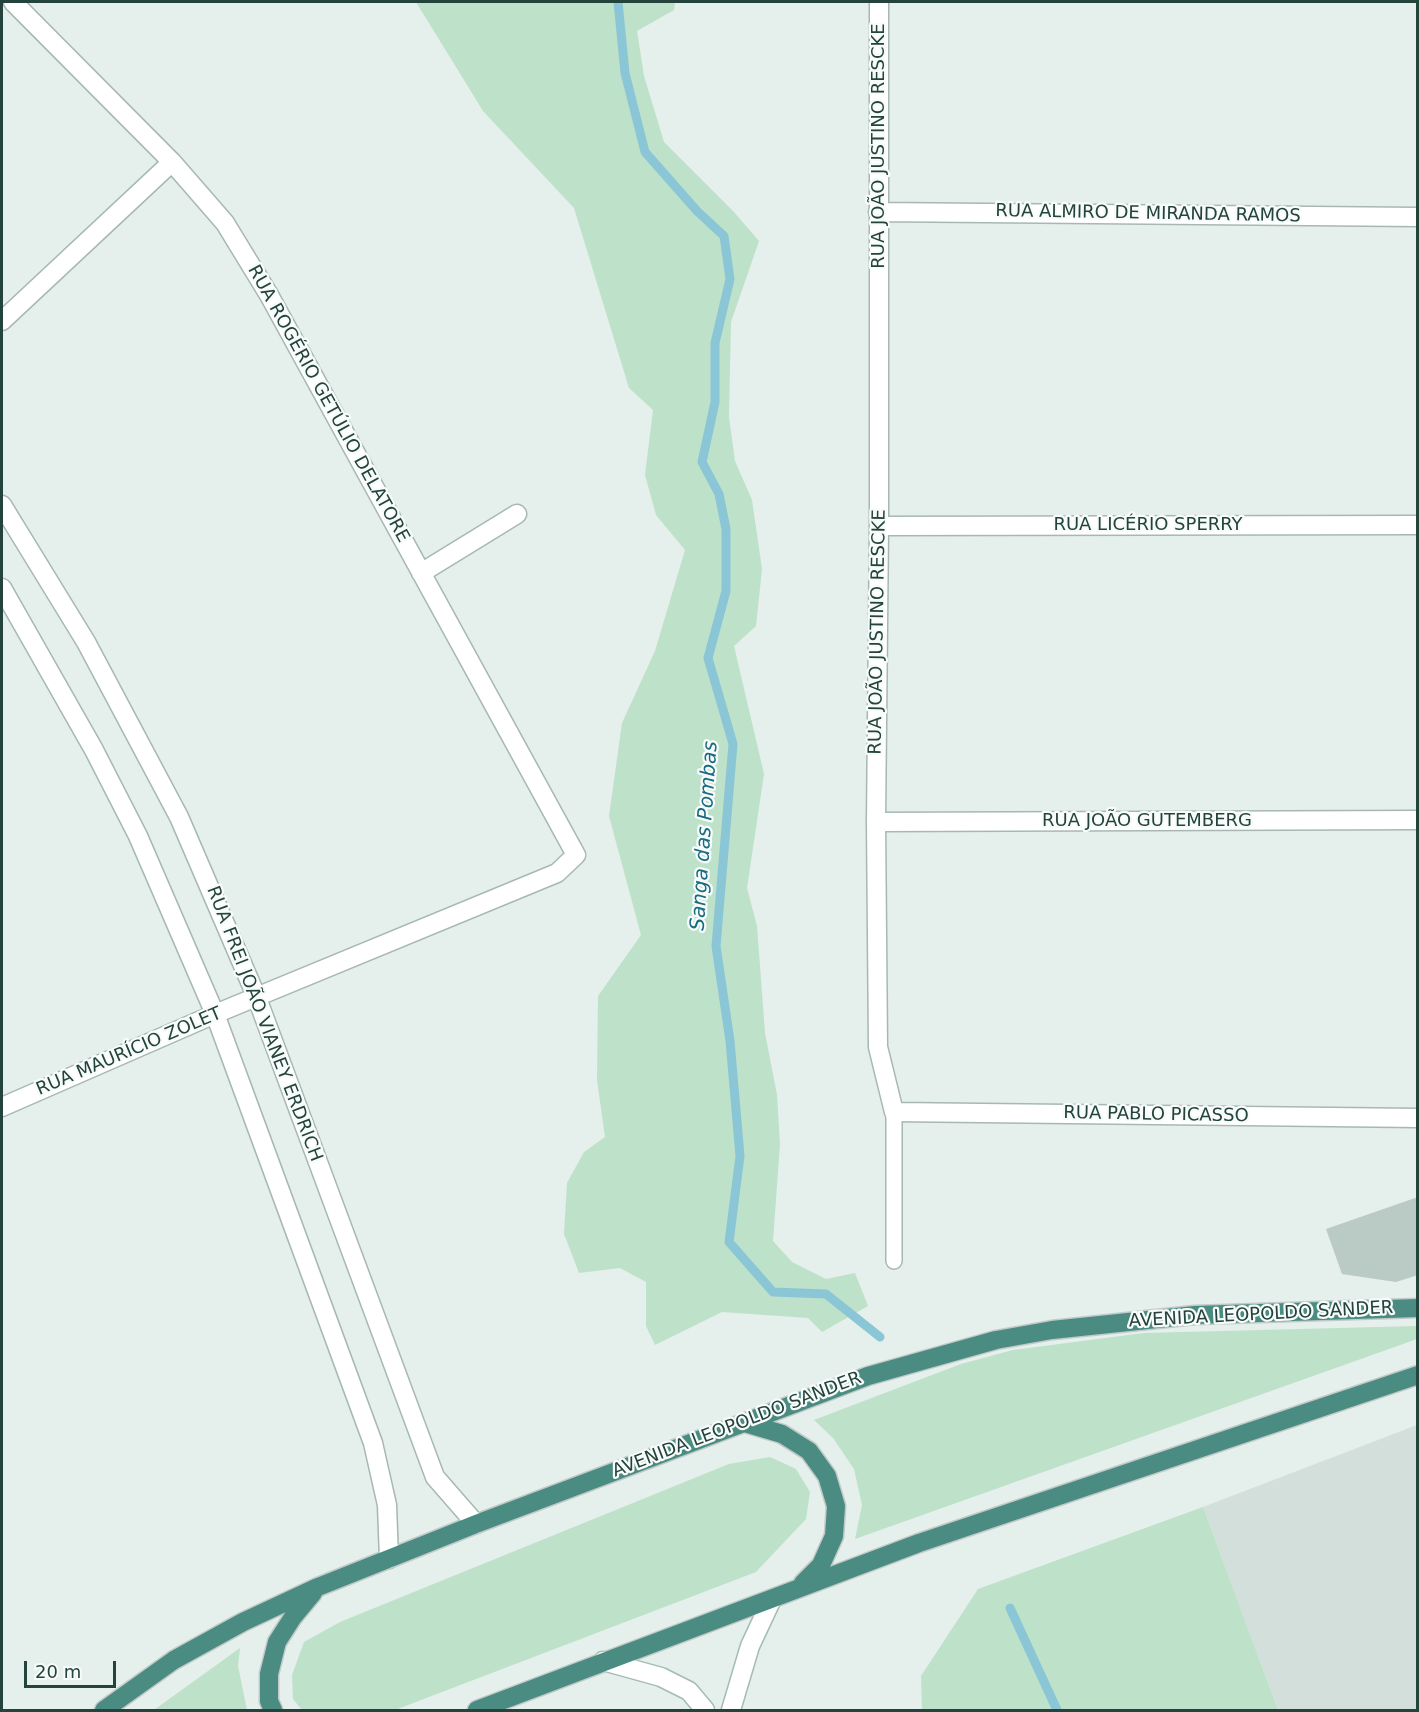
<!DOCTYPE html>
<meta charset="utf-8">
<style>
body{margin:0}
#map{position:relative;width:1419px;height:1712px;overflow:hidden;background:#e5efeb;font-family:"DejaVu Sans",sans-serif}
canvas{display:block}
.frame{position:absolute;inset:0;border:3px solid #23433c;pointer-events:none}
.scale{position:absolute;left:24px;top:1661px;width:92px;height:27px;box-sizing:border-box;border:3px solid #23433c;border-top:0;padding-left:8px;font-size:18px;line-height:21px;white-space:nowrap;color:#23433c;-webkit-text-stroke:4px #f7fbf9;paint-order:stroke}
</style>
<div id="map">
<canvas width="1419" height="1712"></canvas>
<div class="frame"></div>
<div class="scale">20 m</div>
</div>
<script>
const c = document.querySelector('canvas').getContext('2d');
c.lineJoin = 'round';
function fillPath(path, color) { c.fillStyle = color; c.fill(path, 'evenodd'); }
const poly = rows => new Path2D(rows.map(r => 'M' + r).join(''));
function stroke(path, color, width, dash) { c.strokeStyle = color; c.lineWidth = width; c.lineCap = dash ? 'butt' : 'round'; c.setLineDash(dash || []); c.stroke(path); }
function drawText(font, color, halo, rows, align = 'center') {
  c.font = font + ' "DejaVu Sans",sans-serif'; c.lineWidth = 4.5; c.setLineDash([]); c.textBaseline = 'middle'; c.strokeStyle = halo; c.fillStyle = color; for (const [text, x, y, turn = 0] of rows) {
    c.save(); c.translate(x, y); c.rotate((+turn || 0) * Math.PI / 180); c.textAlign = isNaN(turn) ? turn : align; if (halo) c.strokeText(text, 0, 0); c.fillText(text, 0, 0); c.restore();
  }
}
const built = poly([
 [1417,1425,1417,1710,1278,1710,1203,1507]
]);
const green = poly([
 [416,2,675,2,674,10,637,31,644,76,664,142,733,211,759,241,731,322,729,417,735,461,752,500,762,569,756,626,734,646,764,774,747,888,757,926,765,1033,777,1095,780,1144,773,1241,792,1262,826,1279,855,1273,868,1306,822,1332,808,1318,722,1312,655,1345,646,1326,646,1282,620,1268,579,1273,564,1234,567,1183,584,1152,605,1137,597,1080,598,996,641,935,609,816,622,723,655,651,685,550,656,515,645,475,653,410,629,388,574,208,483,111],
 [1417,1326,1417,1339,855,1539,862,1505,854,1469,833,1438,814,1420,961,1364,1013,1350,1144,1333],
 [770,1457,796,1469,810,1492,806,1519,756,1572,395,1710,302,1710,293,1699,292,1675,304,1642,340,1622,729,1464],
 [1203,1507,1278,1710,922,1710,921,1676,978,1589],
 [240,1648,238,1666,247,1710,154,1710]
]);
const stream = poly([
 [618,2,625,73,645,152,697,211,724,236,730,279,715,343,715,402,702,462,719,494,726,529,726,591,708,658,733,744,716,946,730,1041,740,1156,729,1242,773,1292,826,1294,880,1337],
 [1010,1608,1057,1710]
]);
const building = poly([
 [1418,1197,1418,1275,1396,1282,1342,1274,1326,1229]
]);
const service = poly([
 [894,1112,894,1261]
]);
const minor = poly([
 [879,2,879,526,876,822,878,1047,894,1112,1418,1118],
 [878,212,1418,217],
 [2,321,172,162],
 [879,526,1418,525],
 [421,573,517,514],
 [876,822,1418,820],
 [2,1107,215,1014,557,873,576,855,269,295,225,223,172,162,13,2]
]);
const tertiary = poly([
 [2,505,86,642,179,817,257,998,435,1477,476,1524],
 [2,588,94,750,138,836,215,1014,373,1443,387,1505,389,1559]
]);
const secondary = poly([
 [603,1661,661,1677,689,1691,705,1710],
 [731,1710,750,1646,772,1599]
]);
const trunk = poly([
 [745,1423,782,1434,809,1451,827,1476,836,1506,834,1536,821,1565,803,1583],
 [104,1710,174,1660,243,1622,318,1587,476,1524,868,1376,996,1340,1052,1330,1195,1315,1418,1308],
 [273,1710,269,1701,269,1674,277,1642,293,1617,313,1593],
 [477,1710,919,1543,1418,1375]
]);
const streetNames = [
 ["RUA JOÃO JUSTINO RESCKE",879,146,-90],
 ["RUA ALMIRO DE MIRANDA RAMOS",1148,214,1],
 ["RUA ROGÉRIO GETÚLIO DELATORE",328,404,61],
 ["RUA LICÉRIO SPERRY",1148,525],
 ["RUA JOÃO JUSTINO RESCKE",878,632,-89],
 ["RUA JOÃO GUTEMBERG",1147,821],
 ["RUA FREI JOÃO VIANEY ERDRICH",264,1024,69],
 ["RUA MAURÍCIO ZOLET",129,1052,-23],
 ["RUA PABLO PICASSO",1156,1115,1],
 ["AVENIDA LEOPOLDO SANDER",1261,1315,-3],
 ["AVENIDA LEOPOLDO SANDER",737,1425,-21]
];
const waterNames = [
 ["Sanga das Pombas",705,836,-86]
];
fillPath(built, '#d3dfda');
fillPath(green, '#bee1c9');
stroke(stream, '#8bc6d6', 9);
fillPath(building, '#bacac5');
stroke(service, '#a7b8b3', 18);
stroke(minor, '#a7b8b3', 21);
stroke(tertiary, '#a7b8b3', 21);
stroke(secondary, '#a3bcb4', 21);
stroke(trunk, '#c1cac8', 21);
stroke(service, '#fff', 15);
stroke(minor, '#fff', 18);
stroke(tertiary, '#fff', 18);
stroke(secondary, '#fff', 18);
stroke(trunk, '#4a8c81', 18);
drawText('18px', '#23433c', '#f7fbf9', streetNames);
drawText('italic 20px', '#186b83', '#f7fbf9', waterNames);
</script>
